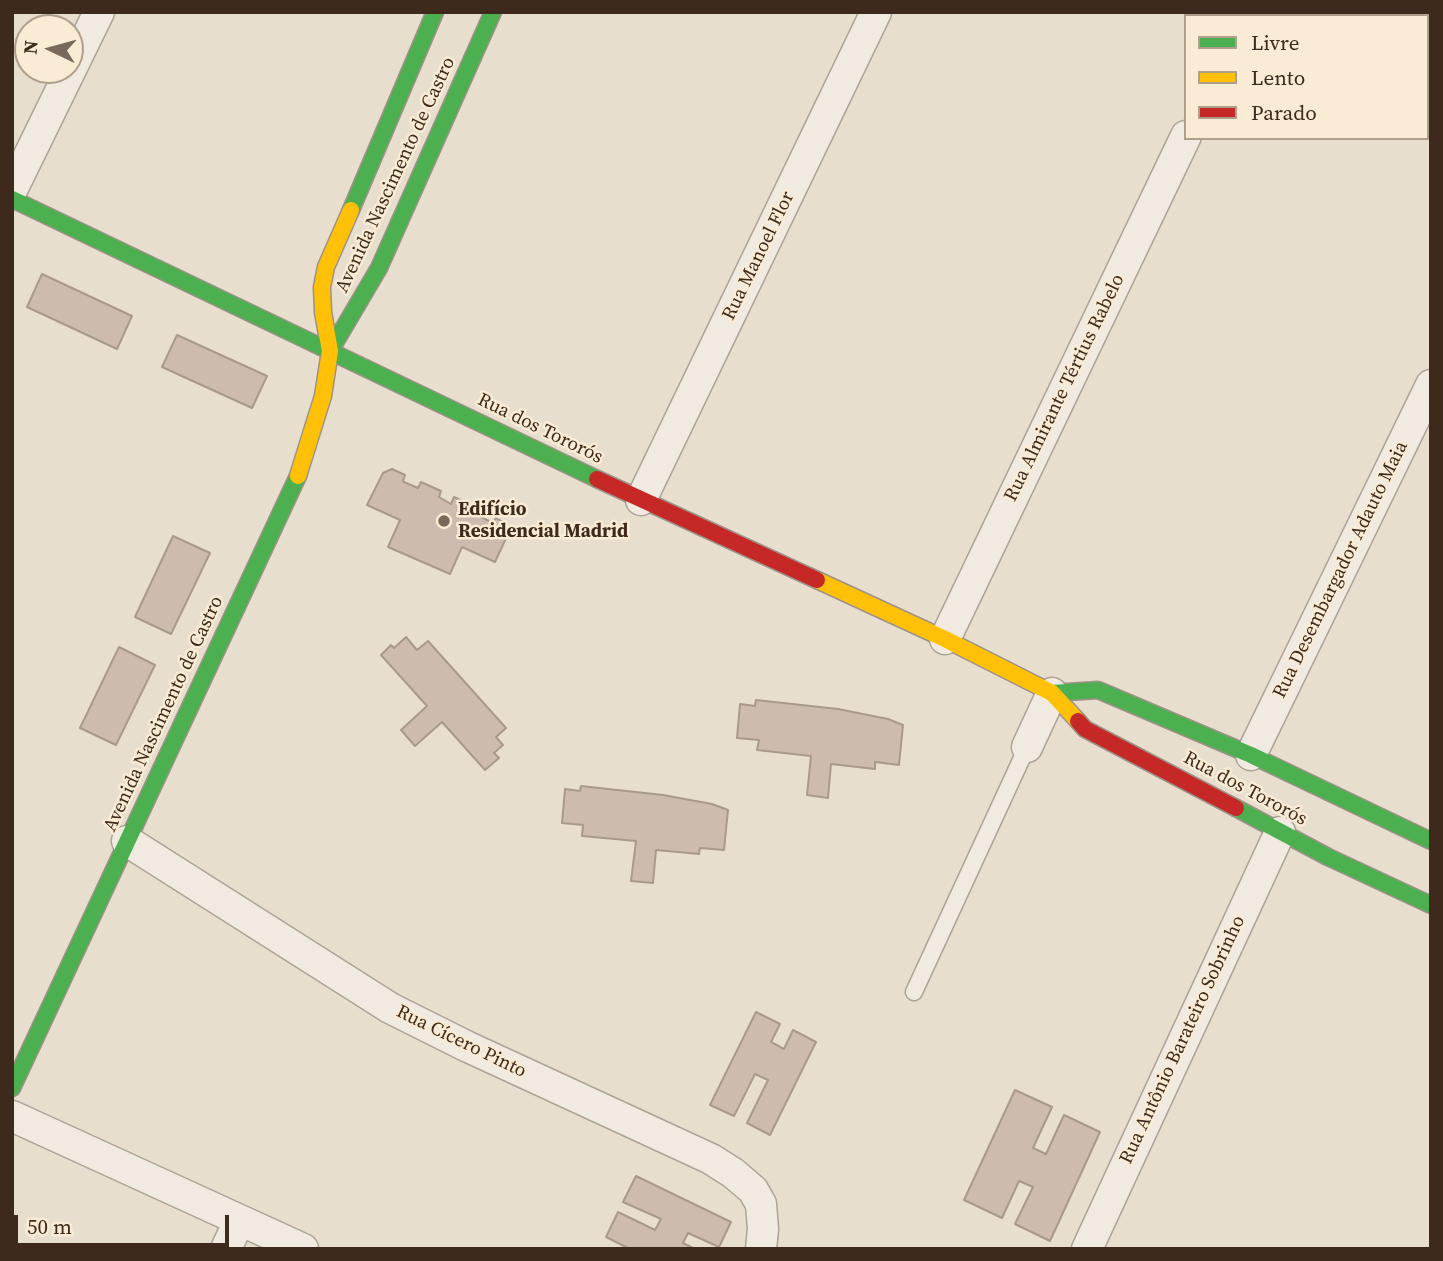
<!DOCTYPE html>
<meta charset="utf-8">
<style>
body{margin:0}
#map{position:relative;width:1443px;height:1261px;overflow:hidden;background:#e8dece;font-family:"Source Serif 4",serif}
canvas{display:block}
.frame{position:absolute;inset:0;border:14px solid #3e2a1d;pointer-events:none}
.legend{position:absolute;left:1184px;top:14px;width:245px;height:126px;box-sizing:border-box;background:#faebd4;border:2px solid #af9e8b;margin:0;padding:9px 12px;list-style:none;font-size:21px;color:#3e2a1d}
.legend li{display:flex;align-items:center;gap:14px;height:35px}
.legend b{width:35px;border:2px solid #af9e8b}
.north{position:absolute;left:14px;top:14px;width:70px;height:70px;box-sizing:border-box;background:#faebd4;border:2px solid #af9e8b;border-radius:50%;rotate:275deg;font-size:19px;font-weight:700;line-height:28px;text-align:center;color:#3e2a1d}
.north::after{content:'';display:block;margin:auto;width:24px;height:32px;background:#7a695b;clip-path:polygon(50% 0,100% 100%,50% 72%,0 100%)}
.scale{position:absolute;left:14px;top:1215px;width:215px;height:32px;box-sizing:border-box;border:4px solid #3e2a1d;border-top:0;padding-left:9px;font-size:21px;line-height:24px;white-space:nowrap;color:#3e2a1d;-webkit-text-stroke:5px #faebd4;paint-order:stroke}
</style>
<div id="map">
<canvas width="1443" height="1261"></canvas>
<div class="frame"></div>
<ul class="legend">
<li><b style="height:9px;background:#4caf50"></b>Livre</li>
<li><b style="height:9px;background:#ffc107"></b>Lento</li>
<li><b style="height:9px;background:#c62828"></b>Parado</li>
</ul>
<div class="north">N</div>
<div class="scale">50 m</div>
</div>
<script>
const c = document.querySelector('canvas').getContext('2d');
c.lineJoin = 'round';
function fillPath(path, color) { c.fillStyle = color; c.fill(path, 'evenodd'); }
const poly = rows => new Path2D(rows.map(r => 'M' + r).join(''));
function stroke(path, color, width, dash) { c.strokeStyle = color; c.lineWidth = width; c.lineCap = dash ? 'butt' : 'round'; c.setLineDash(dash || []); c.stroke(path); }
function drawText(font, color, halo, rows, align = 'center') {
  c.font = font + ' "Source Serif 4",serif'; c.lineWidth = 5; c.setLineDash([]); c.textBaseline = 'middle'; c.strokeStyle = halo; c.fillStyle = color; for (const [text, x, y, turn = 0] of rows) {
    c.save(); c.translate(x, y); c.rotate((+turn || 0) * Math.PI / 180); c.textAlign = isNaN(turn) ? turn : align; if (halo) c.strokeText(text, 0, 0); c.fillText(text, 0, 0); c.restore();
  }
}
const building = poly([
 [42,274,132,316,117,349,27,307,42,274],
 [177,335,267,376,252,408,162,367,177,335],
 [392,469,405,475,403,481,404,482,418,488,421,482,441,491,439,497,451,504,454,497,480,509,477,515,493,523,496,518,503,522,508,534,495,562,462,547,450,574,388,547,400,520,367,505,383,473,392,469],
 [173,536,210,553,171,634,135,617,173,536],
 [406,637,417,650,428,641,506,728,496,737,503,745,494,753,499,758,485,770,442,722,415,746,401,730,427,706,381,655,391,645,394,648,406,637],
 [119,647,155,665,116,745,80,728,119,647],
 [756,700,838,709,888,719,903,725,899,765,875,762,875,769,831,764,828,798,807,795,811,756,757,750,759,740,737,738,740,704,755,706,756,700],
 [581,786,663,795,712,804,728,810,724,850,700,848,699,854,656,850,653,883,631,881,636,841,582,836,583,825,562,823,565,789,580,791,581,786],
 [756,1012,780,1024,771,1042,784,1049,793,1030,816,1042,770,1135,747,1123,768,1080,755,1074,734,1116,710,1105,756,1012],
 [1015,1090,1052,1107,1033,1148,1046,1154,1064,1115,1100,1132,1050,1241,1015,1224,1033,1187,1019,1181,1002,1218,964,1200,1015,1090],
 [636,1176,731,1222,719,1247,688,1233,683,1243,695,1249,630,1249,606,1237,618,1212,655,1230,661,1219,623,1202,636,1176]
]);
const lane = poly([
 [914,992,1027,747]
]);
const street = poly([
 [1243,12,1250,16],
 [1427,98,1431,99],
 [12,190,99,12],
 [641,500,876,12],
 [945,639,1186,136],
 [1027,747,1052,693],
 [1251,755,1431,385],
 [127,841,390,1008,466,1046,711,1159,733,1173,753,1190,761,1204,763,1229,761,1249],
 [12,1116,303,1249],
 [226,1249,239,1221],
 [1087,1249,1280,832]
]);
const fast = poly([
 [12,199,597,479],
 [351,210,435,12],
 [330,351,379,268,493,12],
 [1052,693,1098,690,1251,755,1431,841],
 [1236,808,1328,857,1431,905],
 [12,1088,298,476]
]);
const slow = poly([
 [298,476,323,396,330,351,323,312,322,287,326,267,351,210],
 [817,580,945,639,1052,693,1078,721]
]);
const jam = poly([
 [597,479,817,580],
 [1078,721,1085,729,1236,808]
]);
const markers = [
 [444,521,7,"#7a695b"]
];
const streetNames = [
 ["Avenida Nascimento de Castro",396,175,-65],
 ["Rua Manoel Flor",759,256,-64],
 ["Rua Almirante Tértius Rabelo",1065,388,-64],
 ["Rua dos Tororós",540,429,26],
 ["Rua Desembargador Adauto Maia",1341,570,-64],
 ["Avenida Nascimento de Castro",164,714,-65],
 ["Rua dos Tororós",1245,789,28],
 ["Rua Antônio Barateiro Sobrinho",1183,1040,-65],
 ["Rua Cícero Pinto",461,1042,26]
];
const poiNames = [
 ["Edifício",458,510],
 ["Residencial Madrid",458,532]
];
fillPath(building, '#ccbbae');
stroke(building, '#a9998d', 2);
stroke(lane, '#ada397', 19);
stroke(street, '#ada397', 33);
stroke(fast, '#9d9286', 19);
stroke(slow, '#9d9286', 19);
stroke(jam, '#9d9286', 19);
stroke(lane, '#f0eae1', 16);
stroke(street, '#f0eae1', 30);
stroke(fast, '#4caf50', 16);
stroke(slow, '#ffc107', 16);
stroke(jam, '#c62828', 16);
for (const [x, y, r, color] of markers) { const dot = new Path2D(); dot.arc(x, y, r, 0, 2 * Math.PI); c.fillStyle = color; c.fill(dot); stroke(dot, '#faebd4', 2.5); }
drawText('19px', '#3e2a1d', '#faebd4', streetNames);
drawText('bold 19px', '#3e2a1d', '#faebd4', poiNames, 'left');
</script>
